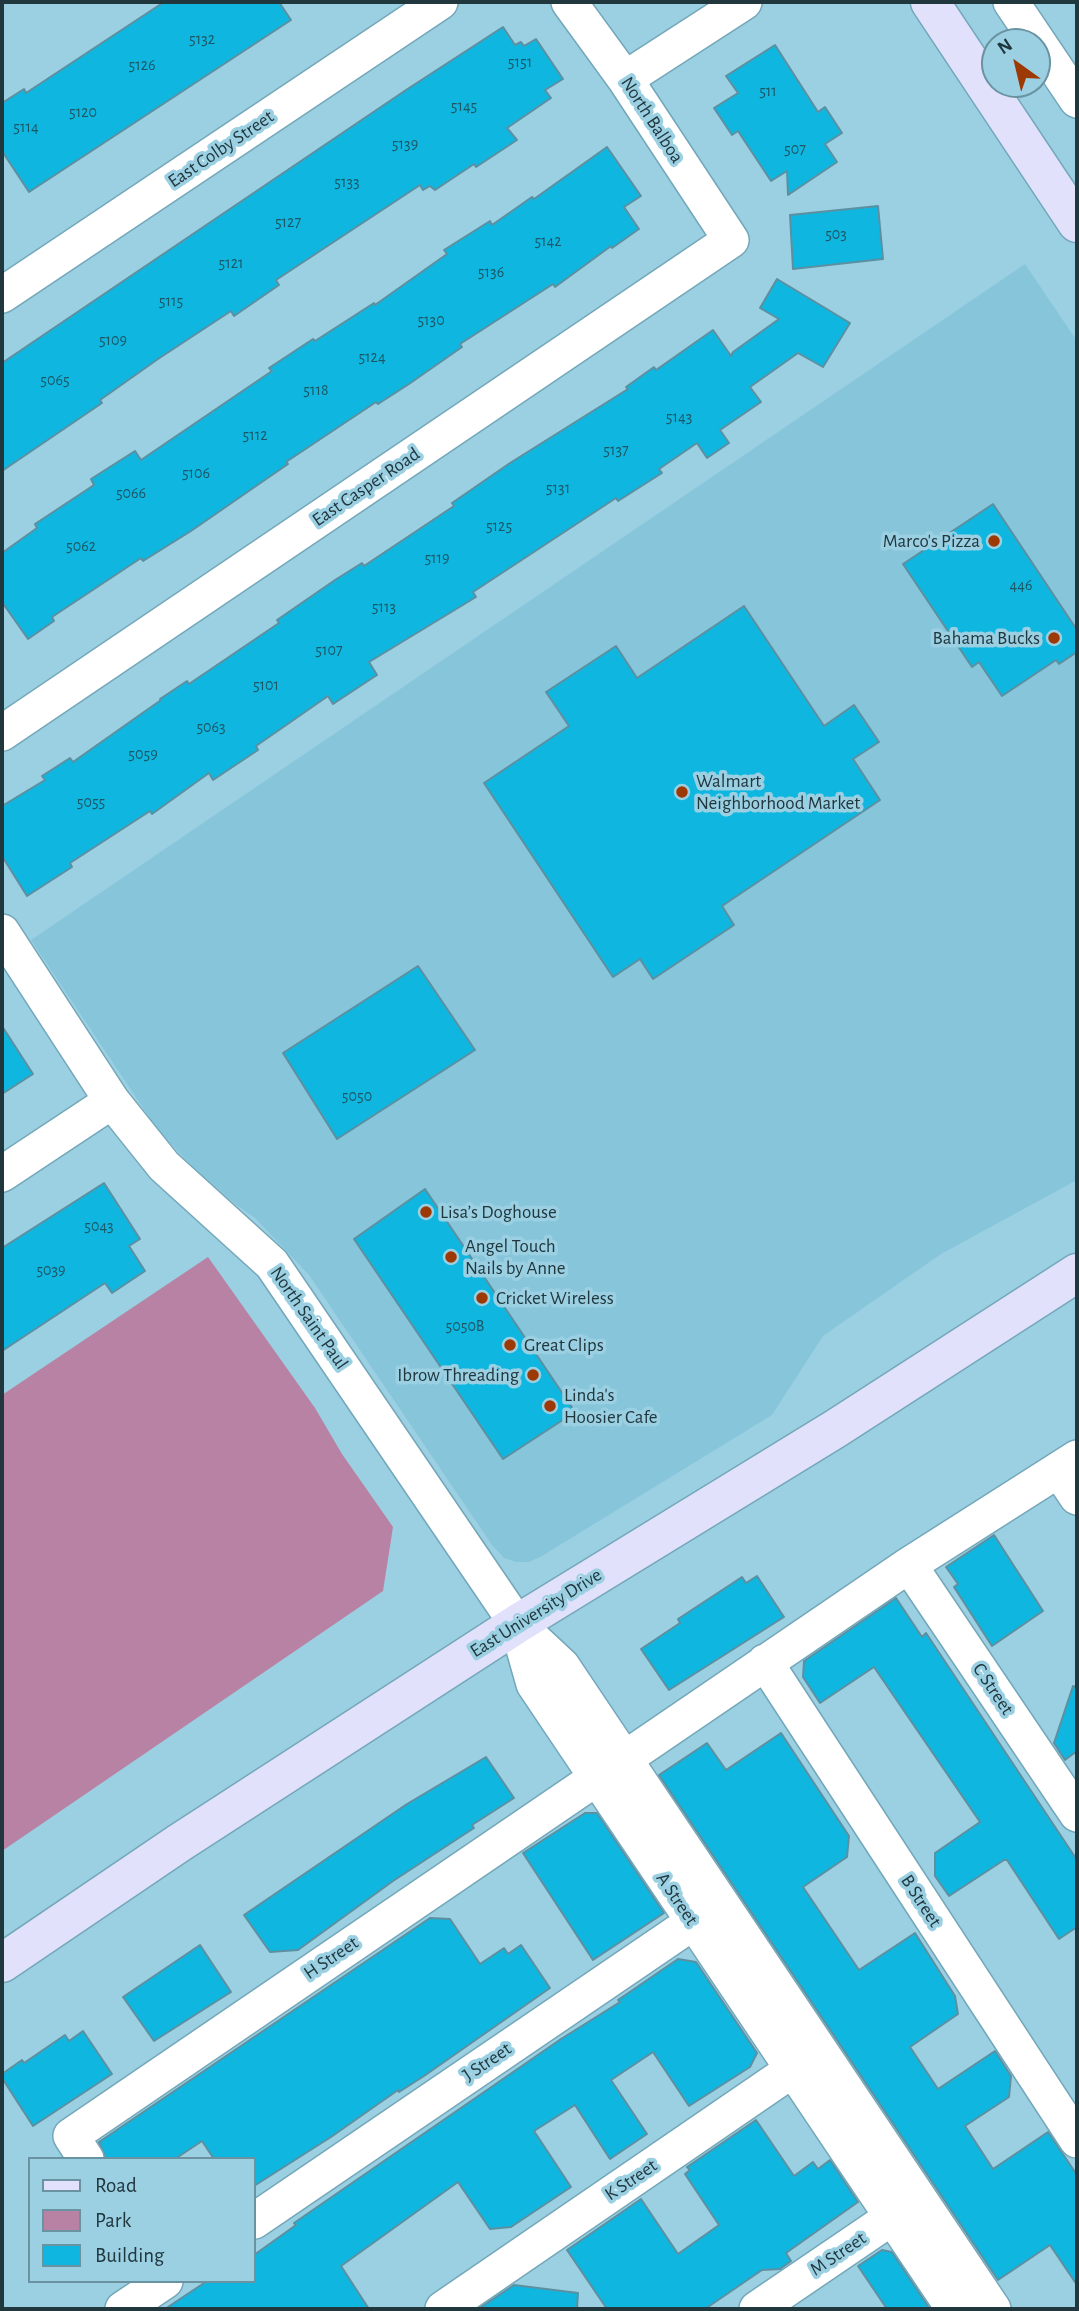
<!DOCTYPE html>
<meta charset="utf-8">
<style>
body{margin:0}
#map{position:relative;width:1079px;height:2311px;overflow:hidden;background:#9bd0e3;font-family:"Alegreya Sans",sans-serif}
canvas{display:block}
.frame{position:absolute;inset:0;border:4px solid #21373e;pointer-events:none}
.legend{position:absolute;left:28px;top:2157px;width:228px;height:126px;box-sizing:border-box;background:#9bd0e3;border:2px solid #6a93a1;margin:0;padding:9px 12px;list-style:none;font-size:21px;color:#21373e}
.legend li{display:flex;align-items:center;gap:14px;height:35px}
.legend b{width:35px;border:2px solid #6a93a1}
.north{position:absolute;left:981px;top:28px;width:70px;height:70px;box-sizing:border-box;background:#9bd0e3;border:2px solid #6a93a1;border-radius:50%;rotate:326deg;font-size:19px;font-weight:700;line-height:28px;text-align:center;color:#21373e}
.north::after{content:'';display:block;margin:auto;width:24px;height:32px;background:#9d3905;clip-path:polygon(50% 0,100% 100%,50% 72%,0 100%)}
</style>
<div id="map">
<canvas width="1079" height="2311"></canvas>
<div class="frame"></div>
<ul class="legend">
<li><b style="height:9px;background:#e1e1fb"></b>Road</li>
<li><b style="height:19px;background:#b782a3"></b>Park</li>
<li><b style="height:19px;background:#0fb7e0"></b>Building</li>
</ul>
<div class="north">N</div>
</div>
<script>
const c = document.querySelector('canvas').getContext('2d');
c.lineJoin = 'round';
function fillPath(path, color) { c.fillStyle = color; c.fill(path, 'evenodd'); }
const poly = rows => new Path2D(rows.map(r => 'M' + r).join(''));
function stroke(path, color, width, dash) { c.strokeStyle = color; c.lineWidth = width; c.lineCap = dash ? 'butt' : 'round'; c.setLineDash(dash || []); c.stroke(path); }
function drawText(font, color, halo, rows, align = 'center') {
  c.font = font + ' "Alegreya Sans",sans-serif'; c.lineWidth = 7; c.setLineDash([]); c.textBaseline = 'middle'; c.strokeStyle = halo; c.fillStyle = color; for (const [text, x, y, turn = 0] of rows) {
    c.save(); c.translate(x, y); c.rotate((+turn || 0) * Math.PI / 180); c.textAlign = isNaN(turn) ? turn : align; if (halo) c.strokeText(text, 0, 0); c.fillText(text, 0, 0); c.restore();
  }
}
const built = poly([
 [1025,264,1077,341,1077,1180,941,1254,823,1336,772,1415,542,1556,529,1562,516,1562,504,1558,492,1545,309,1275,255,1218,235,1204,192,1166,157,1129,31,940]
]);
const green = poly([
 [208,1257,315,1408,342,1454,393,1527,383,1591,2,1851,2,1395]
]);
const building = poly([
 [164,2,279,2,291,20,29,192,2,151,2,103,24,89,26,93,164,2],
 [503,27,515,45,521,42,524,46,536,39,563,79,545,90,551,98,507,128,517,140,476,167,474,164,435,190,430,186,423,190,420,185,276,280,279,285,234,316,231,311,158,359,100,400,102,403,2,471,2,363,406,90,503,27],
 [775,45,818,112,825,107,842,133,825,144,837,162,788,195,787,171,771,181,738,131,732,135,714,108,738,93,726,76,775,45],
 [607,147,641,196,624,207,639,229,612,248,611,246,555,287,553,284,460,344,462,347,409,384,378,404,376,402,286,462,288,464,191,531,143,561,141,558,52,617,54,621,28,639,2,602,2,553,37,528,35,524,94,485,91,479,135,451,141,460,272,371,269,368,313,339,315,341,374,303,375,305,447,254,444,250,490,221,492,225,532,197,534,199,607,147],
 [878,206,883,259,793,269,790,215,878,206],
 [777,279,850,323,823,367,798,353,750,387,761,402,720,430,729,443,707,458,697,443,659,469,662,473,618,501,616,498,473,592,476,597,369,662,377,675,333,704,328,696,256,746,258,750,213,780,209,773,152,814,150,811,70,863,72,867,27,896,2,856,2,806,45,780,42,776,70,758,73,762,161,700,160,699,187,681,189,684,279,623,277,620,335,580,362,563,364,566,454,506,452,503,510,463,628,389,626,387,654,367,656,370,713,330,731,356,733,352,779,319,760,308,777,279],
 [993,504,1077,630,1077,652,1059,664,1056,660,1002,696,979,662,972,667,903,564,993,504],
 [744,606,824,726,854,705,879,742,853,759,880,800,722,906,734,925,653,979,640,959,613,977,484,783,569,726,546,692,616,646,637,678,744,606],
 [418,966,475,1050,337,1139,283,1053,418,966],
 [2,1026,33,1074,2,1094,2,1026],
 [104,1183,140,1239,129,1246,145,1271,112,1293,105,1283,2,1351,2,1248,104,1183],
 [425,1189,575,1412,503,1459,354,1239,425,1189],
 [994,1535,1043,1611,992,1646,954,1587,958,1584,946,1567,994,1535],
 [757,1576,784,1617,669,1690,641,1649,680,1623,678,1619,742,1577,746,1583,757,1576],
 [896,1598,922,1637,926,1633,1077,1860,1077,1927,1059,1939,1007,1860,1004,1860,949,1896,935,1876,935,1853,980,1822,874,1667,820,1703,803,1677,804,1661,896,1598],
 [1073,1686,1077,1687,1077,1751,1065,1760,1054,1743,1073,1686],
 [781,1733,849,1836,847,1857,803,1887,859,1970,915,1933,955,1996,958,2014,910,2047,938,2089,995,2051,1011,2076,1009,2097,965,2126,993,2169,1048,2132,1077,2175,1077,2285,1050,2245,998,2280,659,1775,707,1743,726,1770,781,1733],
 [486,1757,514,1798,472,1825,474,1828,393,1881,298,1950,270,1952,244,1915,407,1804,486,1757],
 [585,1813,597,1813,664,1913,593,1960,523,1853,585,1813],
 [430,1918,450,1919,480,1964,504,1948,508,1954,521,1945,550,1988,424,2076,399,2092,398,2090,331,2137,254,2186,254,2159,214,2159,202,2141,175,2159,106,2159,99,2142,430,1918],
 [200,1945,231,1992,154,2041,123,1997,200,1945],
 [678,1959,696,1962,757,2053,750,2067,689,2106,653,2052,611,2080,647,2134,610,2159,575,2105,534,2131,571,2187,511,2227,490,2229,458,2182,341,2266,369,2309,165,2309,207,2281,254,2281,254,2255,296,2225,294,2223,561,2039,620,2002,618,2000,678,1959],
 [83,2031,112,2074,33,2126,2,2078,2,2074,22,2060,24,2063,65,2035,69,2041,83,2031],
 [756,2120,794,2176,813,2162,818,2169,830,2160,858,2202,786,2253,791,2261,780,2269,762,2270,705,2309,607,2309,567,2250,641,2199,678,2254,719,2225,685,2174,690,2170,687,2167,756,2120],
 [882,2250,892,2252,930,2309,887,2309,858,2266,882,2250],
 [514,2285,578,2293,577,2309,478,2309,514,2285]
]);
const street = poly([
 [1011,2,1077,100],
 [625,79,744,2],
 [2,295,440,2],
 [2,733,731,240,625,79,569,2],
 [2,932,112,1101,164,1166,272,1264,517,1624,562,1666,993,2309],
 [2,1174,112,1101],
 [1059,1470,1077,1497],
 [909,1565,1077,1814],
 [517,1624,534,1684,954,2309],
 [765,1662,1077,2140],
 [86,2159,71,2136,909,1565,1077,1458],
 [254,2221,711,1910],
 [123,2309,165,2281],
 [443,2309,811,2057],
 [757,2309,910,2205]
]);
const secondary = poly([
 [930,2,1077,223],
 [2,1963,179,1843,517,1624,835,1429,1077,1273]
]);
const markers = [
 [994,541,7,"#9d3905"],
 [1054,638,7,"#9d3905"],
 [682,792,7,"#9d3905"],
 [426,1212,7,"#9d3905"],
 [451,1257,7,"#9d3905"],
 [482,1298,7,"#9d3905"],
 [510,1345,7,"#9d3905"],
 [533,1375,7,"#9d3905"],
 [550,1406,7,"#9d3905"]
];
const numberNames = [
 ["5132",202,39],
 ["5151",520,62],
 ["5126",142,65],
 ["511",768,91],
 ["5145",464,106],
 ["5120",83,112],
 ["5114",26,127],
 ["5139",405,144],
 ["507",795,149],
 ["5133",347,182],
 ["5127",288,222],
 ["503",836,234],
 ["5142",548,241],
 ["5121",231,263],
 ["5136",491,272],
 ["5115",171,301],
 ["5130",431,320],
 ["5109",113,340],
 ["5124",372,357],
 ["5065",55,380],
 ["5118",316,390],
 ["5143",679,417],
 ["5112",255,435],
 ["5137",616,450],
 ["5106",196,473],
 ["5131",558,488],
 ["5066",131,493],
 ["5125",499,526],
 ["5062",81,546],
 ["5119",437,558],
 ["446",1021,585],
 ["5113",384,607],
 ["5107",329,650],
 ["5101",266,685],
 ["5063",211,727],
 ["5059",143,754],
 ["5055",91,802],
 ["5050",357,1096],
 ["5043",99,1226],
 ["5039",51,1270],
 ["5050B",465,1326]
];
const streetNames = [
 ["North Balboa",652,120,57],
 ["East Colby Street",221,149,-34],
 ["East Casper Road",366,487,-34],
 ["North Saint Paul",309,1318,55],
 ["East University Drive",536,1613,-32],
 ["C Street",993,1689,56],
 ["A Street",677,1899,56],
 ["B Street",921,1901,57],
 ["H Street",331,1958,-34],
 ["J Street",487,2062,-34],
 ["K Street",631,2180,-34],
 ["M Street",838,2254,-34]
];
const poiNames = [
 ["Marco's Pizza",980,541,"right"],
 ["Bahama Bucks",1040,638,"right"],
 ["Walmart",696,781],
 ["Neighborhood Market",696,803],
 ["Lisa’s Doghouse",440,1212],
 ["Angel Touch",465,1246],
 ["Nails by Anne",465,1268],
 ["Cricket Wireless",496,1298],
 ["Great Clips",524,1345],
 ["Ibrow Threading",519,1375,"right"],
 ["Linda's",564,1395],
 ["Hoosier Cafe",564,1417]
];
fillPath(built, '#87c5db');
fillPath(green, '#b782a3');
fillPath(building, '#0fb7e0');
stroke(building, '#5c90a1', 2);
stroke(street, '#73a7b9', 38);
stroke(secondary, '#73a7b9', 41);
stroke(street, '#fff', 35);
stroke(secondary, '#e1e1fb', 38);
for (const [x, y, r, color] of markers) { const dot = new Path2D(); dot.arc(x, y, r, 0, 2 * Math.PI); c.fillStyle = color; c.fill(dot); stroke(dot, '#9bd0e3', 2.5); }
drawText('16px', '#1c5766', null, numberNames);
drawText('19px', '#21373e', '#9bd0e3', streetNames);
drawText('19px', '#21373e', '#9bd0e3', poiNames, 'left');
</script>
